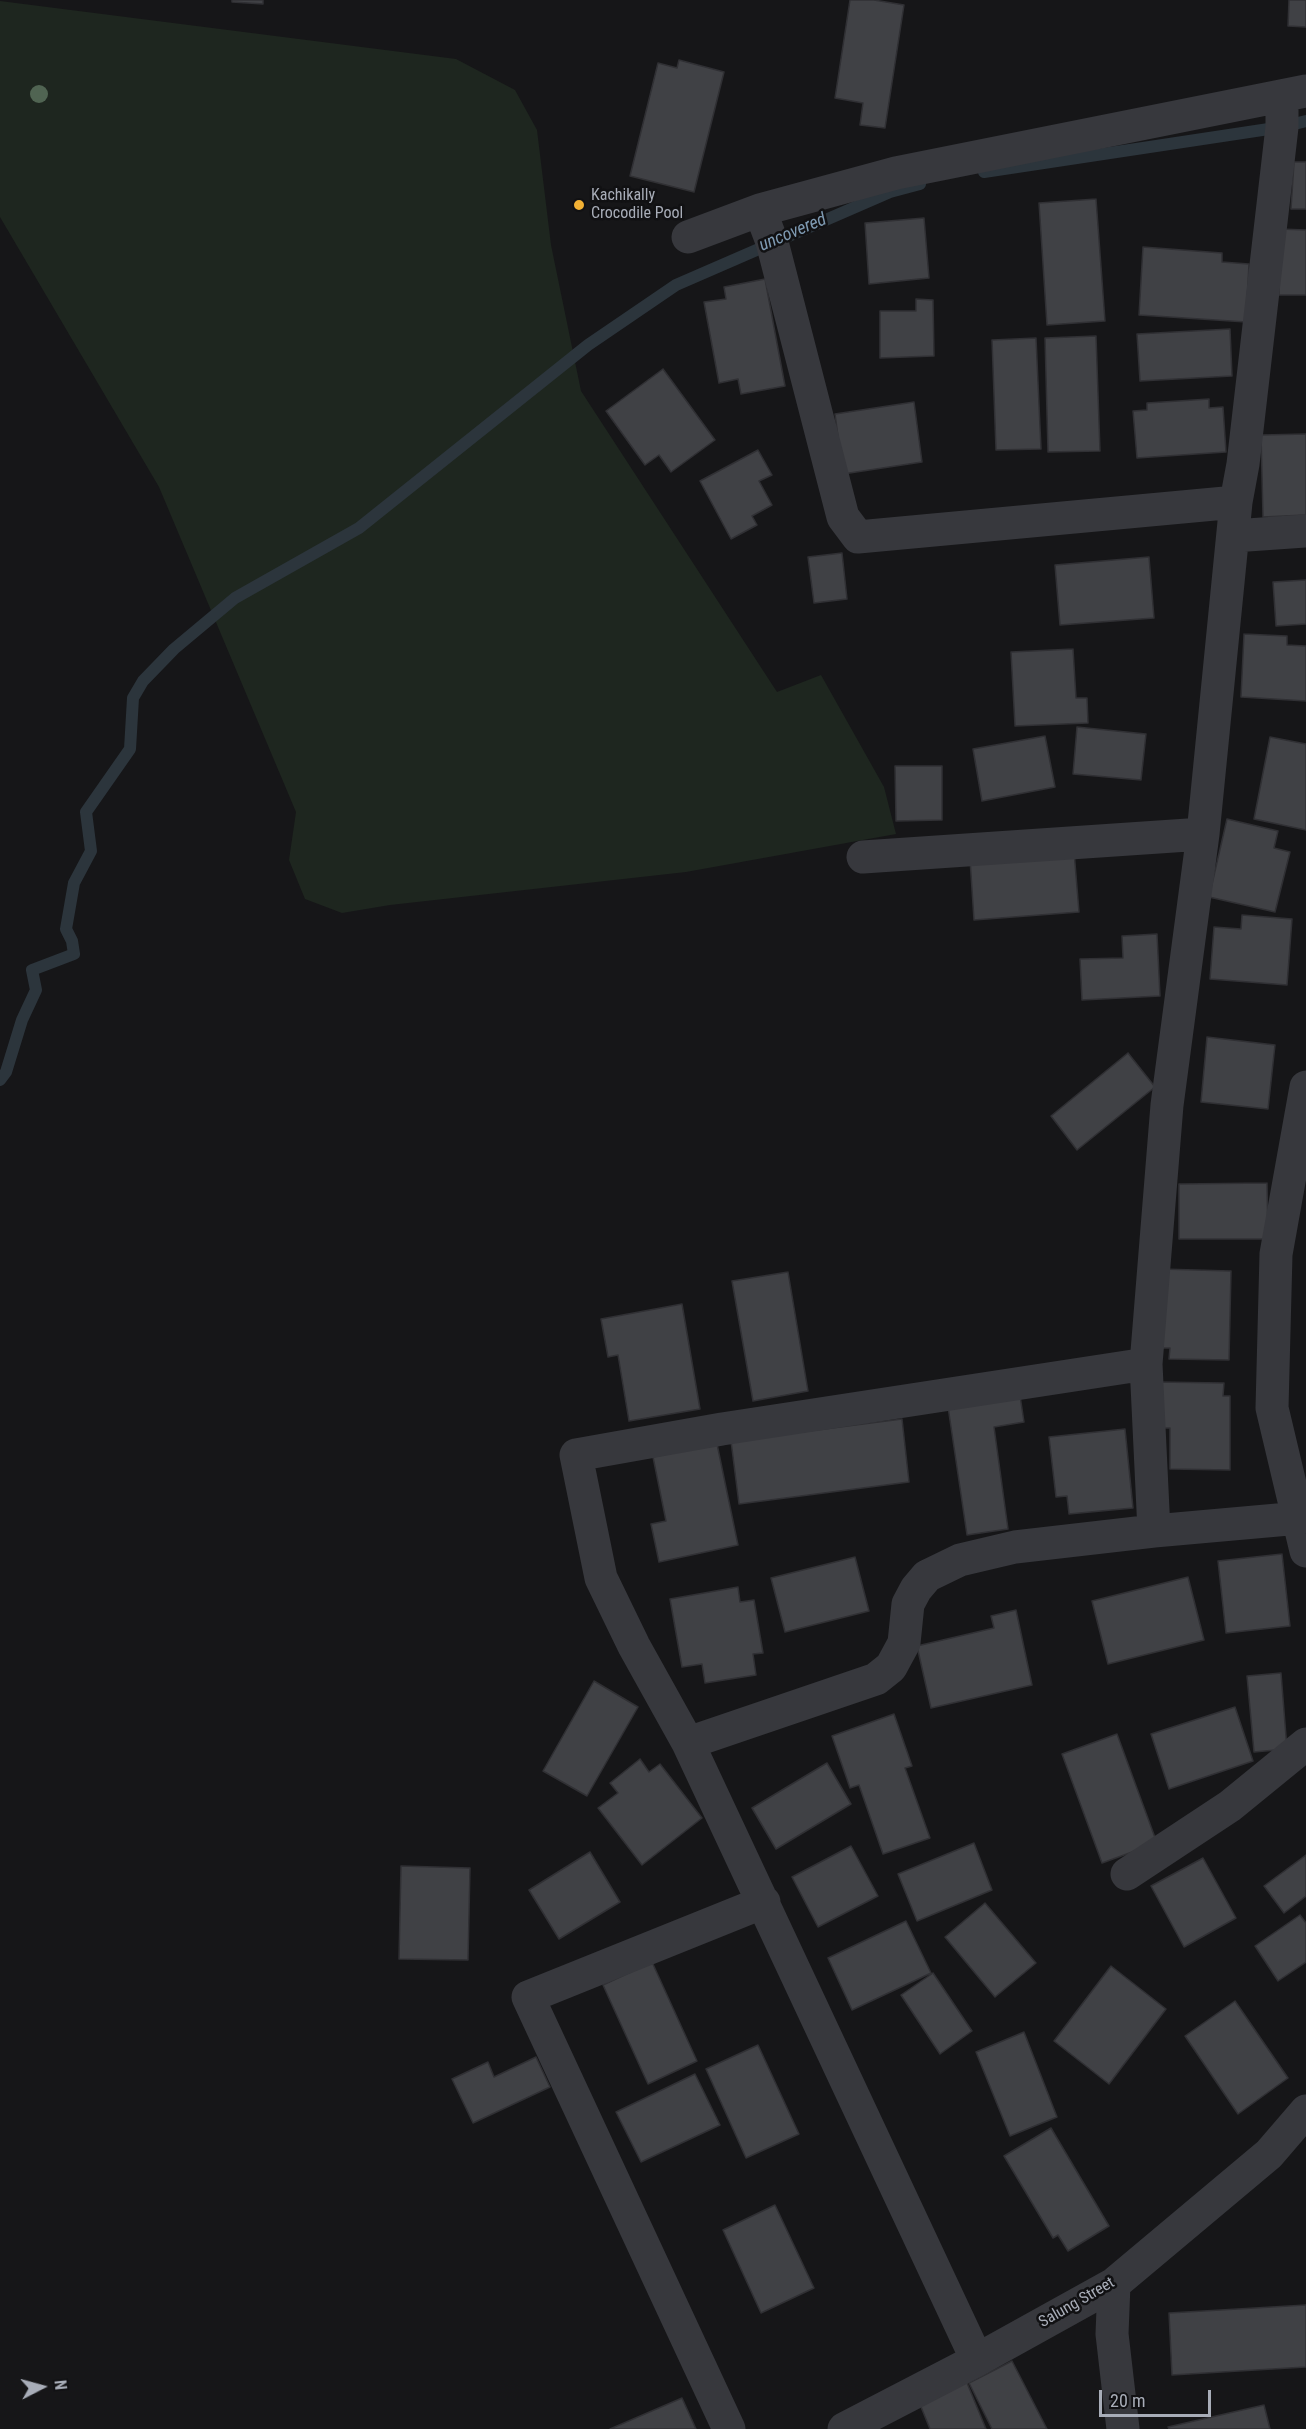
<!DOCTYPE html>
<style>
body{margin:0}
#map{position:relative;width:1306px;height:2429px;overflow:hidden;background:#161618;font-family:"Roboto Condensed",sans-serif}
canvas{display:block}
.north{position:absolute;left:12px;top:2357px;width:60px;height:60px;-webkit-text-stroke:4px #111113;paint-order:stroke;rotate:84deg;font-size:16px;font-weight:700;line-height:24px;text-align:center;color:#a8adb8}
.north::after{content:'';display:block;margin:auto;width:21px;height:27px;background:#a8adb8;clip-path:polygon(50% 0,100% 100%,50% 72%,0 100%)}
.scale{position:absolute;left:1099px;top:2390px;width:112px;height:27px;box-sizing:border-box;border:3px solid #a8adb8;border-top:0;padding-left:8px;font-size:18px;line-height:21px;white-space:nowrap;color:#a8adb8;-webkit-text-stroke:4px #111113;paint-order:stroke}
</style>
<div id="map">
<canvas width="1306" height="2429"></canvas>
<div class="north">N</div>
<div class="scale">20 m</div>
</div>
<script>
const c = document.querySelector('canvas').getContext('2d');
c.lineJoin = 'round';
function fillPath(path, color) { c.fillStyle = color; c.fill(path, 'evenodd'); }
const poly = rows => new Path2D(rows.map(r => 'M' + r).join(''));
function stroke(path, color, width, dash) { c.strokeStyle = color; c.lineWidth = width; c.lineCap = dash ? 'butt' : 'round'; c.setLineDash(dash || []); c.stroke(path); }
function drawText(font, color, halo, rows, align = 'center') {
  c.font = font + ' "Roboto Condensed",sans-serif'; c.lineWidth = 5; c.setLineDash([]); c.textBaseline = 'middle'; c.strokeStyle = halo; c.fillStyle = color; for (const [text, x, y, turn = 0] of rows) {
    c.save(); c.translate(x, y); c.rotate((+turn || 0) * Math.PI / 180); c.textAlign = isNaN(turn) ? turn : align; if (halo) c.strokeText(text, 0, 0); c.fillText(text, 0, 0); c.restore();
  }
}
const green = poly([
 [0,1,456,59,515,90,537,130,551,245,581,391,777,692,821,675,884,787,896,834,686,872,390,905,342,913,305,899,289,860,296,812,159,487,0,217]
]);
const stream = poly([
 [984,172,1282,127,1306,121],
 [0,1080,6,1072,22,1020,36,990,32,970,74,954,72,941,66,929,74,883,91,851,86,812,130,749,133,698,143,681,174,649,235,598,359,528,588,345,676,285,890,192,920,184]
]);
const building = poly([
 [232,0,263,0,263,4,232,2,232,0],
 [850,0,874,0,904,5,885,128,860,125,863,103,835,98,850,0],
 [1289,0,1306,0,1306,27,1288,26,1289,0],
 [679,60,724,72,694,192,630,176,658,63,677,68,679,60],
 [1294,162,1306,162,1306,209,1291,209,1294,162],
 [1096,199,1105,321,1047,325,1039,203,1096,199],
 [924,218,929,278,869,284,865,223,924,218],
 [1280,229,1306,230,1306,295,1279,295,1280,229],
 [1143,247,1222,253,1222,262,1249,264,1246,322,1139,315,1143,247],
 [765,279,785,386,741,394,738,379,719,383,704,302,726,299,724,287,765,279],
 [916,299,933,300,934,356,880,358,880,311,916,311,916,299],
 [1230,329,1232,376,1140,381,1137,334,1230,329],
 [1096,336,1100,451,1048,452,1045,338,1096,336],
 [1036,338,1041,449,996,450,992,340,1036,338],
 [663,369,715,440,671,472,659,455,645,465,606,411,663,369],
 [1209,399,1209,408,1223,407,1226,452,1137,458,1133,411,1147,410,1147,403,1209,399],
 [914,402,922,462,843,474,835,414,914,402],
 [1306,434,1306,515,1263,517,1261,435,1306,434],
 [758,450,772,475,759,481,772,505,752,516,757,525,731,539,700,481,758,450],
 [842,553,847,599,814,603,808,557,842,553],
 [1149,557,1154,618,1060,625,1055,565,1149,557],
 [1306,580,1306,624,1276,626,1273,582,1306,580],
 [1244,634,1287,636,1287,645,1306,646,1306,701,1241,697,1244,634],
 [1073,649,1076,698,1087,698,1088,723,1015,726,1011,652,1073,649],
 [1077,727,1146,734,1141,780,1073,774,1077,727],
 [1045,736,1055,787,982,801,973,749,1045,736],
 [1270,737,1306,744,1306,830,1254,819,1270,737],
 [895,766,942,766,942,820,896,821,895,766],
 [1227,819,1278,831,1274,848,1290,852,1275,912,1209,897,1227,819],
 [1074,851,1079,912,974,920,970,859,1074,851],
 [1242,915,1292,919,1287,985,1210,979,1214,927,1241,929,1242,915],
 [1157,934,1160,996,1082,1000,1080,959,1123,958,1122,936,1157,934],
 [1207,1037,1275,1045,1268,1109,1201,1102,1207,1037],
 [1128,1053,1155,1087,1077,1150,1051,1116,1128,1053],
 [1267,1183,1268,1239,1179,1239,1179,1184,1267,1183],
 [1161,1269,1231,1271,1229,1360,1169,1359,1170,1348,1160,1348,1161,1269],
 [788,1272,808,1391,753,1401,732,1281,788,1272],
 [682,1304,700,1409,629,1421,618,1355,608,1357,601,1319,682,1304],
 [1158,1382,1224,1383,1223,1396,1230,1396,1230,1470,1170,1469,1170,1428,1158,1428,1158,1382],
 [1019,1389,1024,1422,994,1427,1008,1529,967,1535,947,1400,1019,1389],
 [902,1419,909,1482,739,1504,731,1441,902,1419],
 [1125,1429,1133,1508,1069,1514,1067,1496,1056,1497,1049,1437,1125,1429],
 [717,1444,738,1545,659,1562,651,1524,666,1521,653,1457,717,1444],
 [1282,1554,1290,1626,1226,1633,1218,1561,1282,1554],
 [855,1557,869,1611,785,1632,771,1578,855,1557],
 [1188,1577,1204,1640,1108,1664,1092,1601,1188,1577],
 [738,1587,740,1602,754,1600,763,1653,753,1654,756,1675,705,1683,702,1664,682,1667,670,1599,738,1587],
 [1016,1610,1032,1685,931,1708,917,1646,994,1628,991,1616,1016,1610],
 [1281,1673,1287,1749,1254,1752,1247,1676,1281,1673],
 [594,1681,638,1707,587,1796,543,1771,594,1681],
 [1235,1707,1253,1761,1169,1789,1151,1734,1235,1707],
 [894,1714,912,1766,905,1768,930,1838,883,1854,859,1785,850,1788,832,1736,894,1714],
 [1117,1734,1157,1843,1102,1863,1062,1754,1117,1734],
 [640,1759,649,1772,660,1764,702,1818,642,1865,598,1808,618,1793,610,1783,640,1759],
 [827,1763,851,1804,776,1849,752,1808,827,1763],
 [974,1843,992,1890,917,1921,898,1874,974,1843],
 [851,1846,878,1896,818,1927,792,1877,851,1846],
 [590,1852,620,1902,559,1939,529,1890,590,1852],
 [1306,1855,1306,1896,1284,1913,1264,1886,1306,1855],
 [1203,1858,1236,1918,1184,1947,1151,1886,1203,1858],
 [401,1866,470,1868,468,1960,399,1959,401,1866],
 [985,1903,1036,1963,995,1997,945,1937,985,1903],
 [1300,1915,1306,1923,1306,1962,1278,1981,1255,1946,1300,1915],
 [906,1921,931,1973,852,2010,828,1958,906,1921],
 [652,1962,697,2061,648,2084,603,1985,652,1962],
 [1111,1966,1166,2009,1109,2084,1054,2041,1111,1966],
 [933,1973,972,2031,940,2054,901,1995,933,1973],
 [1235,2001,1288,2078,1238,2114,1185,2036,1235,2001],
 [1024,2032,1057,2117,1010,2136,976,2052,1024,2032],
 [758,2045,799,2134,746,2158,706,2069,758,2045],
 [536,2057,550,2087,473,2123,452,2079,488,2062,494,2077,536,2057],
 [695,2074,720,2125,641,2162,616,2112,695,2074],
 [1051,2128,1109,2226,1068,2251,1058,2235,1053,2238,1004,2156,1051,2128],
 [775,2205,814,2288,761,2313,723,2230,775,2205],
 [1306,2305,1306,2367,1172,2375,1169,2313,1306,2305],
 [1012,2361,1047,2429,992,2429,969,2383,1012,2361],
 [965,2378,986,2429,930,2429,917,2397,965,2378],
 [682,2398,696,2429,610,2429,682,2398],
 [1264,2405,1270,2429,1169,2429,1168,2427,1264,2405]
]);
const minor = poly([
 [760,210,772,242,843,517,858,537,1236,502],
 [688,237,760,210,896,173,1306,91],
 [1233,536,1306,531],
 [863,857,1203,834],
 [1306,1087,1276,1254,1272,1408,1306,1551],
 [1154,1531,1146,1364,1167,1105,1203,834,1236,502,1243,464,1282,127,1282,96],
 [688,1743,876,1679,891,1667,904,1643,908,1604,916,1589,927,1576,960,1560,1015,1547,1154,1531,1300,1518],
 [1127,1874,1230,1806,1306,1744],
 [1114,2284,1112,2334,1123,2429],
 [977,2360,688,1743,634,1646,601,1578,576,1455,722,1429,1146,1364],
 [729,2429,528,1997,764,1902],
 [844,2429,977,2360,1114,2284,1269,2154,1306,2111]
]);
const trees = [
 [39,94]
];
const markers = [
 [579,205,6,"#f2b134"]
];
const poiNames = [
 ["Kachikally",591,196],
 ["Crocodile Pool",591,214]
];
const streetNames = [
 ["Salung Street",1077,2303,-30]
];
const waterNames = [
 ["uncovered",793,233,-23]
];
fillPath(green, '#1e261f');
stroke(stream, '#2c353c', 12);
fillPath(building, '#404145');
stroke(building, '#303034', 1.5);
stroke(minor, '#37383d', 33);
c.fillStyle = '#506452';
for (const [x, y] of trees) { c.beginPath(); c.arc(x, y, 9, 0, 2 * Math.PI); c.fill(); }
for (const [x, y, r, color] of markers) { const dot = new Path2D(); dot.arc(x, y, r, 0, 2 * Math.PI); c.fillStyle = color; c.fill(dot); stroke(dot, '#111113', 2); }
drawText('16px', '#a8adb8', '#111113', poiNames, 'left');
drawText('16px', '#a8adb8', '#111113', streetNames);
drawText('italic 18px', '#7f9bb3', '#111113', waterNames);
</script>
